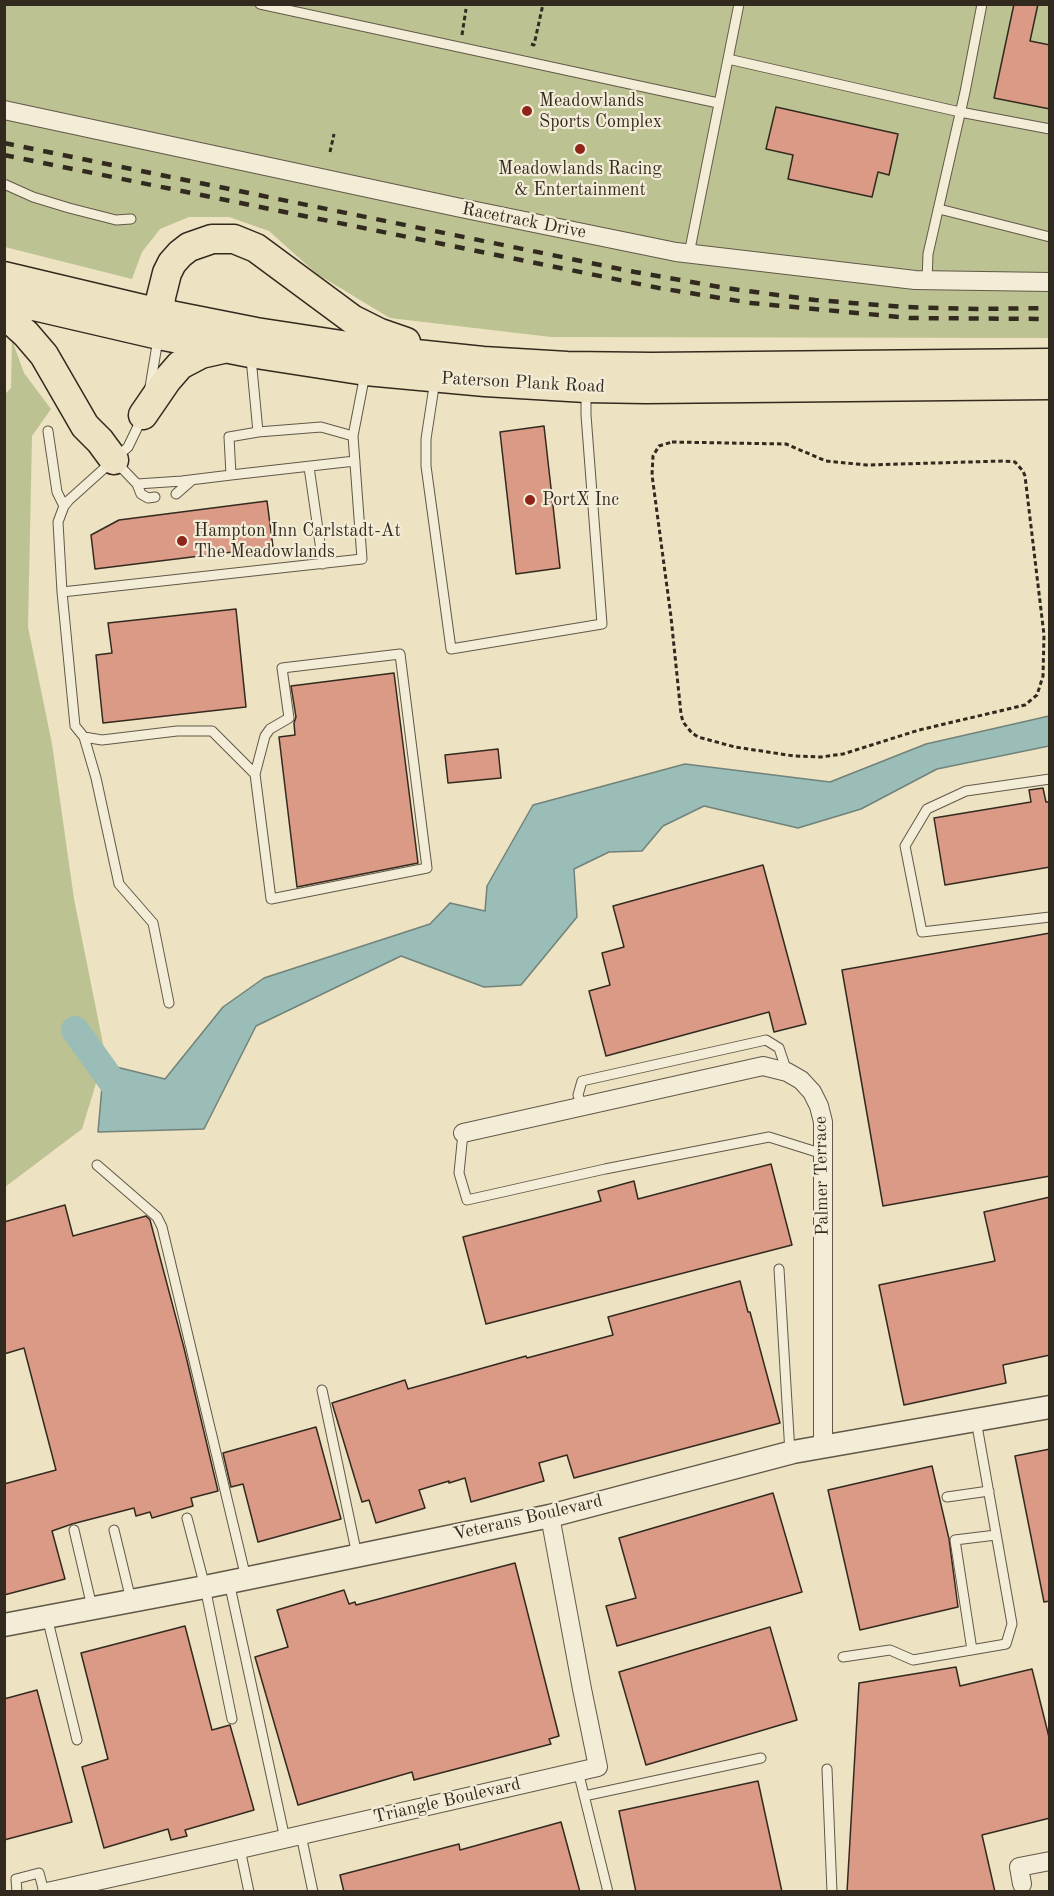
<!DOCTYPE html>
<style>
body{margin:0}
#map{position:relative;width:1054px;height:1896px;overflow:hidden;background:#ede2c1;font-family:"Old Standard TT",serif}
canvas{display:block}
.frame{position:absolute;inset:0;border:6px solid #332a1f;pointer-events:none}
</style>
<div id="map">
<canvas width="1054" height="1896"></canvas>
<div class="frame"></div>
</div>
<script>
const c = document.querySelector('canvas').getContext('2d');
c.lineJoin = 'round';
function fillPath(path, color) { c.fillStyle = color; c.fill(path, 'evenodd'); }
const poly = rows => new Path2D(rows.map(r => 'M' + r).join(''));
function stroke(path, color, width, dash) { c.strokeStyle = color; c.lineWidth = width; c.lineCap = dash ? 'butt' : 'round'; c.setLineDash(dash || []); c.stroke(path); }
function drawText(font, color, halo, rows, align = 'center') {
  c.font = font + ' "Old Standard TT",serif'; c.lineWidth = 4.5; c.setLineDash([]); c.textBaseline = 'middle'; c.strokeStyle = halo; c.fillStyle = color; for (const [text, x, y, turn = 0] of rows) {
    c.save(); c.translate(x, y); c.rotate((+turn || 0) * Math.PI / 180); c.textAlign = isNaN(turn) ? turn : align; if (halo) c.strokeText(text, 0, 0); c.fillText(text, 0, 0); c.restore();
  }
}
const green = poly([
 [5,5,1049,5,1049,338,551,337,390,318,317,274,269,231,229,217,189,217,160,229,142,252,132,279,5,247],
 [12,340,24,373,51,409,32,436,28,627,52,744,74,899,105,1054,82,1129,5,1187,4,395,11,388]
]);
const water = poly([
 [1049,716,1049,746,937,769,861,809,798,828,704,806,663,826,642,851,609,852,574,869,577,917,521,985,484,987,401,956,256,1026,204,1129,98,1132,104,1064,165,1079,223,1007,264,978,430,924,450,903,485,911,487,886,533,805,685,764,830,782,926,744,1049,716]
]);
const river = poly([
 [75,1030,126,1101]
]);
const building = poly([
 [1014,4,1038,4,1030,41,1050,45,1050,109,994,98,1014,4],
 [776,107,898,134,889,175,878,172,872,197,788,179,793,155,766,149,776,107],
 [544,426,560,568,516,574,500,432,544,426],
 [267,501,273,547,95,569,91,535,119,520,267,501],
 [236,609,246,707,103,723,96,655,112,653,108,623,236,609],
 [394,673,418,863,297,887,279,737,295,735,294,723,296,717,291,686,394,673],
 [498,749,501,778,448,783,445,755,498,749],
 [1043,788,1046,802,1050,802,1050,867,945,885,934,818,1031,802,1029,790,1043,788],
 [763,865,806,1024,774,1032,769,1012,606,1056,589,991,610,985,602,953,624,947,613,906,763,865],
 [1050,933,1050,1176,883,1206,842,970,1050,933],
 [771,1164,792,1245,486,1324,463,1237,601,1201,598,1191,634,1181,638,1199,771,1164],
 [1050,1197,1050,1355,1003,1365,1006,1383,904,1405,879,1285,995,1261,984,1212,1050,1197],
 [65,1205,73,1236,146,1216,150,1220,184,1348,218,1491,191,1498,193,1506,152,1518,150,1512,136,1516,134,1508,72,1524,52,1531,65,1579,4,1595,4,1484,56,1470,24,1348,4,1354,4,1222,65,1205],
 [740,1281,748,1312,750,1312,780,1423,574,1478,567,1455,539,1463,544,1481,471,1502,465,1478,449,1483,449,1481,419,1490,425,1508,376,1523,369,1500,362,1502,332,1403,405,1380,408,1389,526,1356,527,1358,613,1335,608,1317,740,1281],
 [316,1427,341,1519,258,1542,243,1484,231,1487,223,1453,316,1427],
 [1050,1449,1050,1601,1044,1602,1015,1456,1050,1449],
 [932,1466,949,1539,958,1607,860,1630,828,1490,932,1466],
 [773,1493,802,1592,617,1646,606,1606,636,1598,619,1538,773,1493],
 [515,1563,559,1736,549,1739,551,1744,414,1780,412,1772,298,1805,255,1657,288,1647,277,1610,344,1590,349,1604,355,1602,356,1605,515,1563],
 [185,1626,212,1730,230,1725,254,1810,185,1830,187,1836,171,1840,168,1829,104,1848,82,1767,108,1759,81,1653,185,1626],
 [770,1627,797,1720,646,1765,619,1672,770,1627],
 [956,1667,960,1686,1032,1669,1050,1741,1050,1818,982,1835,995,1892,847,1892,859,1683,956,1667],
 [37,1690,72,1822,4,1840,4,1699,37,1690],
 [758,1781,782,1892,636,1892,619,1811,758,1781],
 [561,1822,580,1892,344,1892,340,1875,459,1844,460,1850,561,1822]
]);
const path = poly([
 [462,35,466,9],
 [531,44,534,45,543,4],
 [330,152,334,134],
 [672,442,786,444,826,461,867,465,1003,461,1015,462,1023,471,1025,476,1044,635,1043,676,1037,695,1025,705,919,730,843,754,821,757,794,756,735,747,698,737,692,733,683,722,681,714,671,617,652,475,653,456,659,446,672,442]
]);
const service = poly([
 [260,4,718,103],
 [728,59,960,112,1050,129],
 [4,184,33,197,69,208,116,220,131,219],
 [939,209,1050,237],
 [689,254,739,4],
 [927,281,928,254,965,92,982,4],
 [251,358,258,432],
 [435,380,426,439,426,466,451,649,602,624,586,415,586,390],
 [150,387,158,339],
 [142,418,128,447,69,500,64,506,58,522,62,592,75,726,84,737,102,740,177,731,212,731,255,774,271,899,427,868,400,654,282,668,289,718,270,729,265,736,255,774],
 [48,431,57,492,64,506],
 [116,462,137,484,182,481,231,475,229,437,258,432,321,427,353,436],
 [309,467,323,564],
 [231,475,355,461],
 [137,484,141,494,148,498,155,497],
 [176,494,192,480],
 [62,592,362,559,353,436,365,374],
 [84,737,96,778,119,884,153,923,169,1003],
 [1050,779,966,791,927,809,905,846,922,932,1050,917],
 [582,1107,578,1095,582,1081,766,1040,779,1048,787,1072],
 [463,1133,459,1173,467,1200,605,1169,769,1137,823,1154],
 [97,1165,157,1217,162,1227,246,1578],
 [779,1269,790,1453],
 [322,1390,357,1555],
 [947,1497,989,1491],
 [187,1518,205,1587,232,1719],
 [74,1530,92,1607],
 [114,1530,131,1600],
 [229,1582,285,1839],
 [47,1617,77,1740],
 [972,1650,955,1540,996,1535],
 [843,1657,890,1650,913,1660,1006,1644,1012,1624,976,1420],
 [827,1769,832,1892],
 [578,1771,608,1892],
 [584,1796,761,1758],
 [301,1835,313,1892],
 [240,1849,249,1892],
 [17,1892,16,1879,39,1873,44,1892]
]);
const minor = poly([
 [4,110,461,208,676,252,915,280,1050,282],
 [463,1133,763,1066,787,1072,801,1080,812,1092,819,1106,823,1122,823,1446],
 [1022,1884,1019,1867,1050,1861],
 [47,1892,214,1855,598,1767,582,1689,550,1516]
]);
const tertiary = poly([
 [4,1625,205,1587,550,1516,793,1452,1050,1407]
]);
const primary = poly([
 [4,276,160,313,256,332,368,349,483,361,567,366,652,367,1050,363],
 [4,299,159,335,250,353,366,371,485,382,586,388,646,389,1050,385],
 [4,314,26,334,44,355,85,426,100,441,114,460],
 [159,330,161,297,167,273,172,263,180,254,189,247,212,239,234,239,256,248,352,319,380,333,406,342],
 [143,415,167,380,180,365,201,354,223,349]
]);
const rail = poly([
 [4,143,635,272,725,288,815,300,904,307,979,309,1050,308],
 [4,155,659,288,751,303,910,318,1050,319]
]);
const markers = [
 [527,111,6,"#8f2418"],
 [580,149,6,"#8f2418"],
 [530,500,6,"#8f2418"],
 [182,541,6,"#8f2418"]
];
const poiNames = [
 ["Meadowlands",539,101],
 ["Sports Complex",539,122],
 ["Meadowlands Racing",580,169,"center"],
 ["& Entertainment",580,190,"center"],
 ["PortX Inc",542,500],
 ["Hampton Inn Carlstadt-At",194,531],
 ["The Meadowlands",194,552]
];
const streetNames = [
 ["Racetrack Drive",524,221,11],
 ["Paterson Plank Road",523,383,3],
 ["Palmer Terrace",822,1176,-91],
 ["Veterans Boulevard",528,1518,-13],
 ["Triangle Boulevard",447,1801,-13]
];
fillPath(green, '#bcc291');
fillPath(water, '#9abdb7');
stroke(water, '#71827a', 1.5);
stroke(river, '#9abdb7', 28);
fillPath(building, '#da9a86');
stroke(building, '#332a1f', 1.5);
stroke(service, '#625848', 11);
stroke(minor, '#625848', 20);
stroke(tertiary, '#625848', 25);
stroke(primary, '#332a1f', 31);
stroke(path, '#332a1f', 3, [4.5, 3]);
stroke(service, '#f3ecd7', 9);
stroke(minor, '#f3ecd7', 18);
stroke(tertiary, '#f3ecd7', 22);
stroke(primary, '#ede2c1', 28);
stroke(rail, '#332a1f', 4.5, [10, 10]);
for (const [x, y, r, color] of markers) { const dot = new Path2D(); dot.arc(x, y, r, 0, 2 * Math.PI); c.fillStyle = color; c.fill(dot); stroke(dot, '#f3ecd7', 2); }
drawText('18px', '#332a1f', '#f3ecd7', poiNames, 'left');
drawText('18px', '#332a1f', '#f3ecd7', streetNames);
</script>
